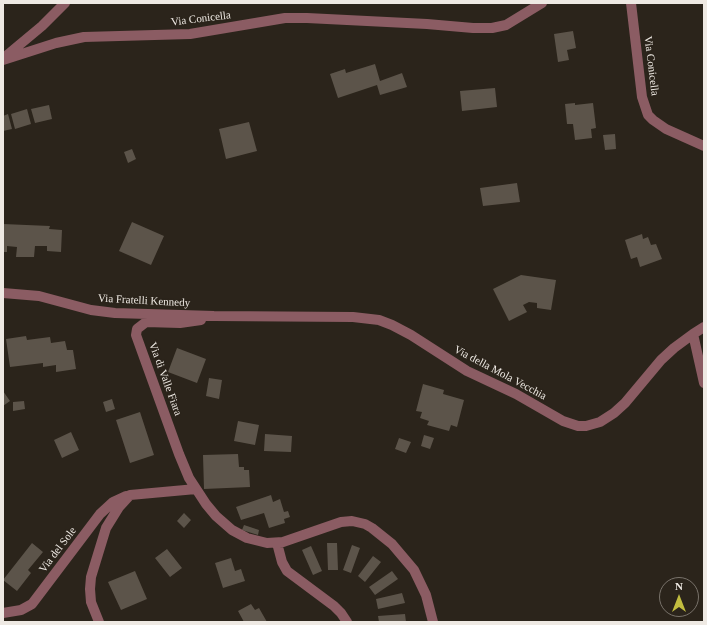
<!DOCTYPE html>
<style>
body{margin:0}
#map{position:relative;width:707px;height:625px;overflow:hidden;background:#2b241b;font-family:"Times New Roman",serif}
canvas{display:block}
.frame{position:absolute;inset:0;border:4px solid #eee9e3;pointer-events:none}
.north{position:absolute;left:659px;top:577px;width:40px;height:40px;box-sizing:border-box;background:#2b241b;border:1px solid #79736b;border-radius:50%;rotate:0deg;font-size:11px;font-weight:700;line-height:16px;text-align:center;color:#eee9e3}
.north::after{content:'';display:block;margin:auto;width:14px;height:18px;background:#c2bd3f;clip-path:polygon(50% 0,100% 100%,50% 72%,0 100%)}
</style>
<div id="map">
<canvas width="707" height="625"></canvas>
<div class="frame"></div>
<div class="north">N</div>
</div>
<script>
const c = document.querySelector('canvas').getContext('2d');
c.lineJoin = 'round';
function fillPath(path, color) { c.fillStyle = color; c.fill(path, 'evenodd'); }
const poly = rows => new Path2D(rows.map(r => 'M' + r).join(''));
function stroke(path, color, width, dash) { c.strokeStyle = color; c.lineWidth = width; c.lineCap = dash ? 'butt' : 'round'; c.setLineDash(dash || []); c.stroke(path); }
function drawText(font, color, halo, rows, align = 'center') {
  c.font = font + ' "Times New Roman",serif'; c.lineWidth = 3; c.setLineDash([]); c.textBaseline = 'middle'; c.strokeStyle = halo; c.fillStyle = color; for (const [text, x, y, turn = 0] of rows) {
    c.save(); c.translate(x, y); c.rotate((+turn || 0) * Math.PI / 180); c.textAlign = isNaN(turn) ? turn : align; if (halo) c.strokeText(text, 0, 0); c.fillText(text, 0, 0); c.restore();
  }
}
const building = poly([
 [573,31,576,48,567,50,569,60,558,62,554,34],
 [375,64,380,81,402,73,407,87,380,95,377,85,338,98,330,74,345,69,346,73],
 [495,88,497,107,462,111,460,91],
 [575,103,575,105,593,103,596,128,591,129,592,138,575,140,573,124,567,124,565,104],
 [49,105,52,119,35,123,31,109],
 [27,109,31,124,15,129,11,114],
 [8,114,12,129,3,131,3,116],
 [249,122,257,151,226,159,219,129],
 [615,134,616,149,605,150,603,135],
 [132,149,136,159,128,163,124,152],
 [517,183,520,202,483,206,480,188],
 [132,222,164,236,151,265,119,251],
 [3,224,50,226,49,229,62,230,61,252,47,251,47,246,35,246,34,257,16,257,17,247,7,246,7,252,3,252],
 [642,234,643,239,648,237,651,245,656,244,662,259,640,267,637,257,631,259,625,240],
 [521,275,556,280,551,310,537,308,537,303,529,302,523,305,527,312,509,321,493,289],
 [26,336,27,340,50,337,51,343,65,341,67,350,73,350,76,369,56,372,56,365,43,367,43,363,10,367,6,339],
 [177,348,206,359,197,383,168,372],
 [209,378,222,380,219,399,206,396],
 [423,384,444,390,443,394,464,400,457,427,451,425,449,431,427,425,429,421,420,418,422,412,416,411],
 [3,391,10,401,3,406],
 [112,399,115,409,106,412,103,402],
 [24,401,25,409,13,411,13,402],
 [140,412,154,455,130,463,116,420],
 [238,421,259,425,255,445,234,441],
 [71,432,79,450,62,458,54,440],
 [265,434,292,436,291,452,264,451],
 [424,435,434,438,430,449,421,446],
 [399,438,411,442,406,453,395,449],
 [238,454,239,467,244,467,244,470,249,470,250,487,204,489,203,455],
 [271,495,273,502,280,499,284,512,288,511,290,517,284,519,285,523,269,528,264,513,241,520,236,507],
 [184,513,191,520,184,528,177,521],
 [244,525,259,530,258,535,242,530],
 [32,543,43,552,28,570,31,573,17,591,3,580],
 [327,543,337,543,338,570,328,570],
 [352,545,360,548,351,573,343,570],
 [311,546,322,571,313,575,302,550],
 [167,549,182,568,170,577,155,558],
 [373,556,381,562,365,582,358,576],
 [231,558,235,571,241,569,245,581,223,588,215,563],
 [135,571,147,599,121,610,108,582],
 [392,571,398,579,375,595,369,587],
 [402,593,405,603,378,609,376,599],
 [251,604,255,610,259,608,267,622,244,622,238,611],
 [405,614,406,622,379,622,378,616]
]);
const minor = poly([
 [631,3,642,97,648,115,653,120,666,129,704,146],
 [6,56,42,26,65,3],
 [3,60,56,43,84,37,190,34,285,18,307,18,427,24,473,28,492,28,506,25,542,3],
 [3,293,39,296,91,310,115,313,214,316,353,317,379,320,392,325,411,335,467,371,516,394,563,421,578,426,586,426,600,422,614,413,625,403,661,360,674,348,693,334,704,383],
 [201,320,180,323,146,322,137,329,136,335,179,454,189,478,206,504,216,516,232,530,247,538,267,543,283,542,341,522,352,521,365,524,372,528,392,544,414,570,426,595,433,622],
 [693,334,704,327],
 [277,543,282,562,287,571,334,606,341,613,347,622],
 [3,613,21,610,32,604,100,514,113,502,126,496],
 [99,622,91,602,90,589,91,577,106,528,119,507,130,495,196,489]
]);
const streetNames = [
 ["Via Conicella",201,19,-7],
 ["Via Conicella",651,66,83],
 ["Via Fratelli Kennedy",144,301,3],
 ["Via della Mola Vecchia",500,373,28],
 ["Via di Valle Fiara",165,379,70],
 ["Via del Sole",58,550,-53]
];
fillPath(building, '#5c544a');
stroke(minor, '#8b5c63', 10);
drawText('11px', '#eee9e3', '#2b241b', streetNames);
</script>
